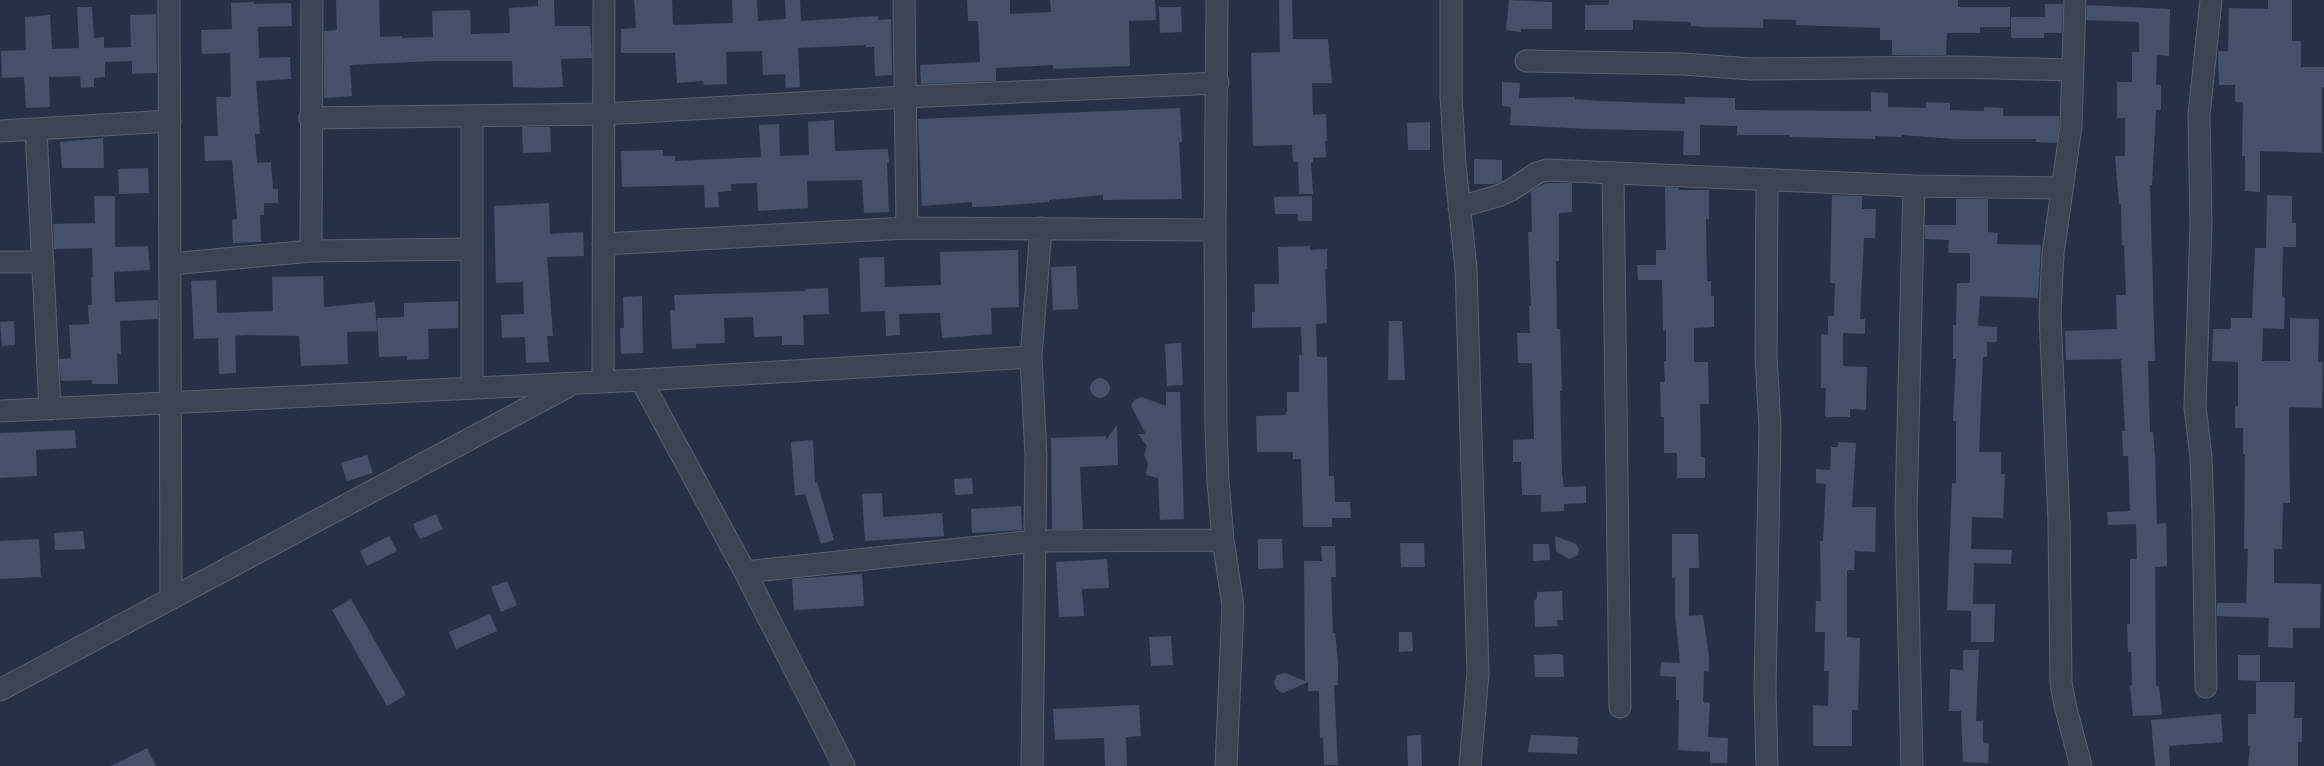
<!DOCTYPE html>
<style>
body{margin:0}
canvas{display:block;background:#263145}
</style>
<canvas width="2324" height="766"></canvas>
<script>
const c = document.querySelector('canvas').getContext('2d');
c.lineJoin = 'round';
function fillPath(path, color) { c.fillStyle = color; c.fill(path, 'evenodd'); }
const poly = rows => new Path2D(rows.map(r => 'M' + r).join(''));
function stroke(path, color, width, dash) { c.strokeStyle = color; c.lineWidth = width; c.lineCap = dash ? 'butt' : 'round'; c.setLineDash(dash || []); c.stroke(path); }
const building = poly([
 [336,0,379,0,380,37,402,36,402,38,433,37,432,11,470,10,471,34,510,33,509,8,538,6,538,0,554,0,555,26,590,26,592,58,561,59,563,87,537,88,513,87,512,61,433,61,350,65,352,96,324,98,324,31,337,30],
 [634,0,672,0,673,25,733,23,732,0,757,0,758,21,786,19,785,0,800,0,801,21,878,16,878,20,891,19,892,75,875,76,874,47,866,47,866,45,798,48,800,87,786,88,785,74,763,75,762,51,726,52,727,84,704,85,703,81,677,83,675,53,621,53,621,29,636,28],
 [967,0,1010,0,1010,14,1051,12,1050,0,1155,0,1156,20,1129,21,1130,66,1053,69,1053,65,996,68,996,81,921,84,920,65,980,62,978,21,968,21],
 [1279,0,1292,0,1293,39,1328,39,1332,83,1312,83,1313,115,1326,114,1327,141,1325,141,1326,157,1313,158,1313,162,1311,162,1313,194,1299,194,1298,162,1293,162,1292,145,1253,146,1251,53,1280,52],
 [1509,0,1552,2,1552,29,1521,29,1521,32,1506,30],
 [1609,0,1958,0,1958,7,2010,7,2010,27,1980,27,1980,33,1947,33,1946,55,1892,55,1892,40,1880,40,1880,28,1796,25,1796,20,1763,19,1763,28,1703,27,1691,26,1691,22,1633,20,1633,30,1585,30,1585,5,1608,5],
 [2268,0,2292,0,2292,41,2301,41,2301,67,2324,67,2324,87,2322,87,2322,153,2260,151,2260,192,2245,191,2245,156,2242,156,2243,102,2235,102,2235,85,2219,85,2218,51,2228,51,2229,8,2268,9],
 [254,2,254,4,291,3,292,26,258,27,259,58,290,57,291,79,256,81,260,134,255,134,257,163,271,162,273,189,278,189,278,203,264,203,264,215,260,215,261,242,233,243,232,220,237,219,232,160,205,161,204,136,218,136,216,97,231,97,230,53,202,54,201,30,232,29,231,3],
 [2045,4,2063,4,2062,33,2044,33,2044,38,2011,38,2011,17,2045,17],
 [2087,5,2170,9,2169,56,2157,55,2156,85,2161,85,2161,110,2156,110,2152,185,2150,185,2155,361,2148,361,2150,432,2153,432,2155,457,2157,524,2166,523,2167,566,2155,567,2156,686,2159,686,2162,715,2133,716,2130,685,2132,685,2131,652,2128,652,2127,624,2130,624,2130,559,2137,559,2136,524,2108,525,2107,512,2130,511,2128,456,2123,456,2122,431,2125,431,2121,359,2066,360,2065,331,2117,329,2116,295,2126,295,2124,245,2122,245,2121,204,2119,204,2115,156,2125,156,2125,118,2117,118,2117,82,2132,82,2132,52,2139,52,2139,22,2086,20],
 [77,7,92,7,94,38,104,37,104,48,131,47,130,15,156,14,157,73,132,74,132,61,105,62,105,77,94,78,94,87,81,88,80,76,49,77,50,107,26,108,24,77,2,78,1,51,26,50,25,17,50,15,52,49,79,48],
 [1159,7,1181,7,1182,32,1160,33],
 [1502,82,1520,83,1519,98,1575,97,1575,99,1600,101,1685,104,1685,97,1735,98,1735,110,1871,111,1871,92,1888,93,1888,107,1926,108,1926,102,1950,103,1950,110,1984,111,1984,107,2003,108,2003,116,2059,116,2059,125,2057,143,2036,142,2036,139,1954,139,1902,135,1902,137,1875,136,1875,139,1790,137,1790,135,1737,135,1737,126,1700,125,1700,155,1683,155,1684,131,1589,129,1510,125,1511,107,1502,106],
 [1180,108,1182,142,1179,142,1182,199,1103,200,1103,195,1049,200,1049,202,996,206,972,207,972,202,922,206,918,119],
 [834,120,835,151,888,149,889,163,887,163,889,212,864,213,862,180,807,181,808,208,758,211,757,183,731,184,731,191,718,192,719,207,705,208,704,185,622,187,621,151,663,150,663,156,675,156,675,161,761,157,759,125,779,124,780,156,809,155,808,122],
 [1430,122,1430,150,1408,150,1407,123],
 [522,127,550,127,551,152,523,153],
 [103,138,104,168,62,168,60,142],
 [1474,159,1502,160,1502,181,1494,184,1474,184],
 [148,168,149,193,119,194,118,169],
 [1546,183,1572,183,1572,212,1559,213,1559,261,1556,261,1557,329,1560,329,1562,391,1560,391,1562,472,1564,487,1586,486,1586,503,1564,504,1564,511,1541,512,1541,495,1522,495,1521,462,1513,462,1513,440,1534,439,1532,363,1518,363,1517,333,1530,333,1529,306,1531,306,1528,232,1532,232,1531,191],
 [1665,187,1679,188,1679,190,1709,190,1709,219,1706,219,1707,281,1711,281,1711,296,1714,296,1714,327,1694,328,1694,362,1708,362,1709,404,1700,404,1701,457,1705,457,1705,478,1677,478,1677,453,1664,453,1664,417,1661,417,1660,382,1665,382,1664,361,1666,361,1666,330,1663,331,1662,280,1638,280,1637,265,1656,265,1656,250,1666,250],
 [1832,195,1862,196,1862,209,1876,209,1875,238,1864,238,1860,319,1865,319,1865,334,1843,333,1843,366,1867,367,1866,410,1850,409,1850,417,1825,417,1826,388,1821,388,1821,334,1828,335,1828,316,1834,316,1835,283,1830,283],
 [2267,195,2292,196,2292,223,2296,223,2296,247,2283,247,2282,296,2285,297,2284,329,2263,328,2262,361,2290,361,2290,318,2319,319,2318,362,2323,362,2322,408,2289,407,2290,503,2283,503,2282,549,2274,549,2274,583,2321,584,2320,628,2293,628,2293,648,2268,647,2269,618,2217,616,2217,603,2246,603,2248,549,2244,549,2245,454,2243,454,2243,428,2235,428,2235,406,2238,406,2238,362,2212,361,2213,329,2231,329,2231,318,2252,318,2255,248,2266,248],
 [94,196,115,196,115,247,148,246,150,270,114,272,115,302,158,300,158,319,120,321,121,354,117,354,118,384,92,384,92,380,61,381,59,359,71,358,69,325,89,324,88,305,92,305,91,277,93,277,92,248,54,249,53,224,95,223],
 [1312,196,1312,221,1298,221,1298,214,1275,214,1274,197],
 [1956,199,1988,199,1988,232,1998,233,1997,244,2041,245,2038,298,1980,296,1978,326,1997,327,1997,342,1987,342,1987,357,1983,357,1979,452,2001,452,2001,474,2005,474,2003,518,1972,517,1971,549,2012,550,2011,564,1974,563,1973,604,1995,604,1994,642,1971,642,1971,611,1947,610,1952,483,1956,483,1956,421,1953,421,1956,359,1953,359,1953,325,1956,325,1957,283,1970,283,1970,253,1948,253,1949,240,1925,239,1925,225,1956,225],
 [549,203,550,234,583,232,584,256,547,257,553,336,547,336,549,362,526,363,525,337,502,338,501,315,524,314,523,282,496,283,494,206],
 [1310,246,1310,250,1327,249,1327,269,1325,269,1327,323,1316,324,1317,357,1327,357,1329,476,1334,476,1335,502,1350,502,1351,518,1332,518,1332,527,1303,527,1301,459,1293,459,1293,452,1257,452,1256,416,1286,415,1286,412,1287,411,1287,392,1299,392,1299,355,1302,355,1301,327,1252,328,1252,312,1255,312,1254,284,1279,284,1278,247],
 [1018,250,1019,307,991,308,992,334,942,338,940,313,899,314,900,335,886,336,885,311,861,312,859,258,884,257,885,287,941,285,940,252],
 [1076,266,1078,309,1053,310,1051,267],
 [323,276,324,307,375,302,377,331,347,332,348,364,301,366,299,336,245,335,235,336,236,373,219,374,218,338,194,339,191,281,216,280,217,313,273,311,272,277],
 [828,288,829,314,803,315,804,345,782,345,782,336,754,337,753,317,724,318,725,343,696,344,696,348,672,349,670,310,675,310,674,295,805,291,805,289],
 [642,296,643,353,621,354,620,328,624,328,623,297],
 [458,301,458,328,428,329,429,359,407,360,407,356,379,357,377,318,404,317,404,303],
 [14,321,15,345,2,346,0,322],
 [1389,321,1402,321,1405,380,1388,380],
 [1181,343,1183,385,1167,386,1165,344],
 '1090 388a10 10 0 1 1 20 0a10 10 0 1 1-20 0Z',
 [1166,392,1180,392,1184,519,1160,520,1158,478,1146,475,1148,463,1144,455,1147,446,1138,434,1146,434,1131,406,1134,400,1142,397,1166,406],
 [1117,425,1118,465,1080,467,1083,529,1052,529,1051,438,1106,436,1106,440],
 [75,430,76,448,36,450,37,476,0,478,0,433],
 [813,440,815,483,817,482,834,540,821,544,805,494,795,496,791,442],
 [1838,442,1856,443,1852,507,1876,507,1875,552,1855,551,1854,570,1847,570,1847,637,1860,638,1858,710,1852,710,1852,746,1813,746,1813,705,1828,706,1829,671,1824,671,1825,632,1815,632,1816,601,1821,601,1820,541,1823,541,1826,484,1816,483,1816,469,1830,470,1831,447,1838,447],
 [367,455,373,473,347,481,341,463],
 [972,478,973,494,955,495,954,479],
 [882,493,883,517,942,513,944,536,865,541,862,494],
 [1021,506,1022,530,972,533,971,509],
 [436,514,443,529,420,539,413,524],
 [83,531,85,549,55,550,54,533],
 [1672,534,1698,534,1699,568,1689,568,1689,616,1703,615,1709,657,1709,672,1704,671,1703,702,1710,703,1708,737,1728,738,1727,763,1710,763,1710,752,1678,750,1679,700,1676,700,1676,677,1660,676,1661,662,1680,663,1675,614,1675,578,1672,578],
 [389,536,397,551,367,566,360,551],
 [1555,536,1576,544,1579,549,1578,555,1569,559,1556,551],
 [39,539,41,577,0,579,0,541],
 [1258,539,1282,539,1283,568,1258,569],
 [1400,543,1424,543,1425,567,1401,567],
 [1533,544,1549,544,1550,560,1533,561],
 [1321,546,1335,546,1336,577,1331,577,1333,633,1335,633,1338,662,1338,685,1334,685,1338,765,1324,765,1323,738,1320,738,1319,691,1308,691,1308,682,1283,693,1276,689,1274,682,1277,675,1285,673,1305,681,1304,561,1322,561],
 [1107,559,1109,588,1082,589,1084,616,1059,617,1056,562],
 [862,574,864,606,794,610,792,579],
 [507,581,517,605,501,612,491,587],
 [1562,591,1563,620,1557,620,1558,626,1535,627,1534,600,1537,599,1537,592],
 [351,599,406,695,387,706,332,610],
 [490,614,497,631,456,649,449,632],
 [1399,632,1412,632,1413,651,1399,652],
 [1171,636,1173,665,1151,666,1149,637],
 [1963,650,1979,650,1976,721,1983,721,1983,743,1989,744,1988,763,1963,762,1961,711,1949,711,1950,669,1963,670],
 [1559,654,1563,655,1564,677,1535,677,1534,655],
 [2238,655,2260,655,2260,681,2238,680],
 [2256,682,2295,682,2294,718,2302,718,2302,742,2298,742,2298,766,2248,766,2250,746,2248,746,2248,714,2256,714],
 [1139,705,1141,736,1126,737,1127,766,1105,766,1104,738,1055,740,1053,709],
 [2221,714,2223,742,2169,746,2170,766,2155,766,2151,720],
 [1421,735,1422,766,1408,766,1407,736],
 [1531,735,1578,737,1577,754,1528,752],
 [147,748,156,766,111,766]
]);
const minor = poly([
 [169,0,171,599],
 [904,0,907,228],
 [1217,0,1215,230,1216,428,1218,481,1223,540,1233,606,1226,766],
 [1451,0,1451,94,1455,165,1466,268,1478,673,1470,766],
 [2075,0,2071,126,2053,254,2050,314,2059,522,2061,682,2065,705,2081,766],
 [1526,61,1683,64,1752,69,1957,67,2073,70],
 [310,118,604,114,905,97,1218,83],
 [36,130,50,409],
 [0,131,170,121],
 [1613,175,1620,707],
 [1459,207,1498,196,1511,190,1537,173,1547,170,1914,186,2062,188],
 [603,244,907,228,1215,230],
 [311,251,312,0],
 [0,262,43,262],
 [171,264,311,251,472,249],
 [641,380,745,572,844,766],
 [603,382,604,0],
 [472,388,472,116],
 [0,411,641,380,1031,357],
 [745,572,1035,541,1223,540],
 [2206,687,2203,513,2201,457,2195,407,2201,223,2199,115,2211,0],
 [0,690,567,387],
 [1032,766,1036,456,1031,357,1041,228],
 [1767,766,1765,688,1770,427,1766,357,1767,180],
 [1912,766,1906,510,1914,186]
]);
fillPath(building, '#455167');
stroke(minor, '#596171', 23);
stroke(minor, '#3b4454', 21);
</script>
